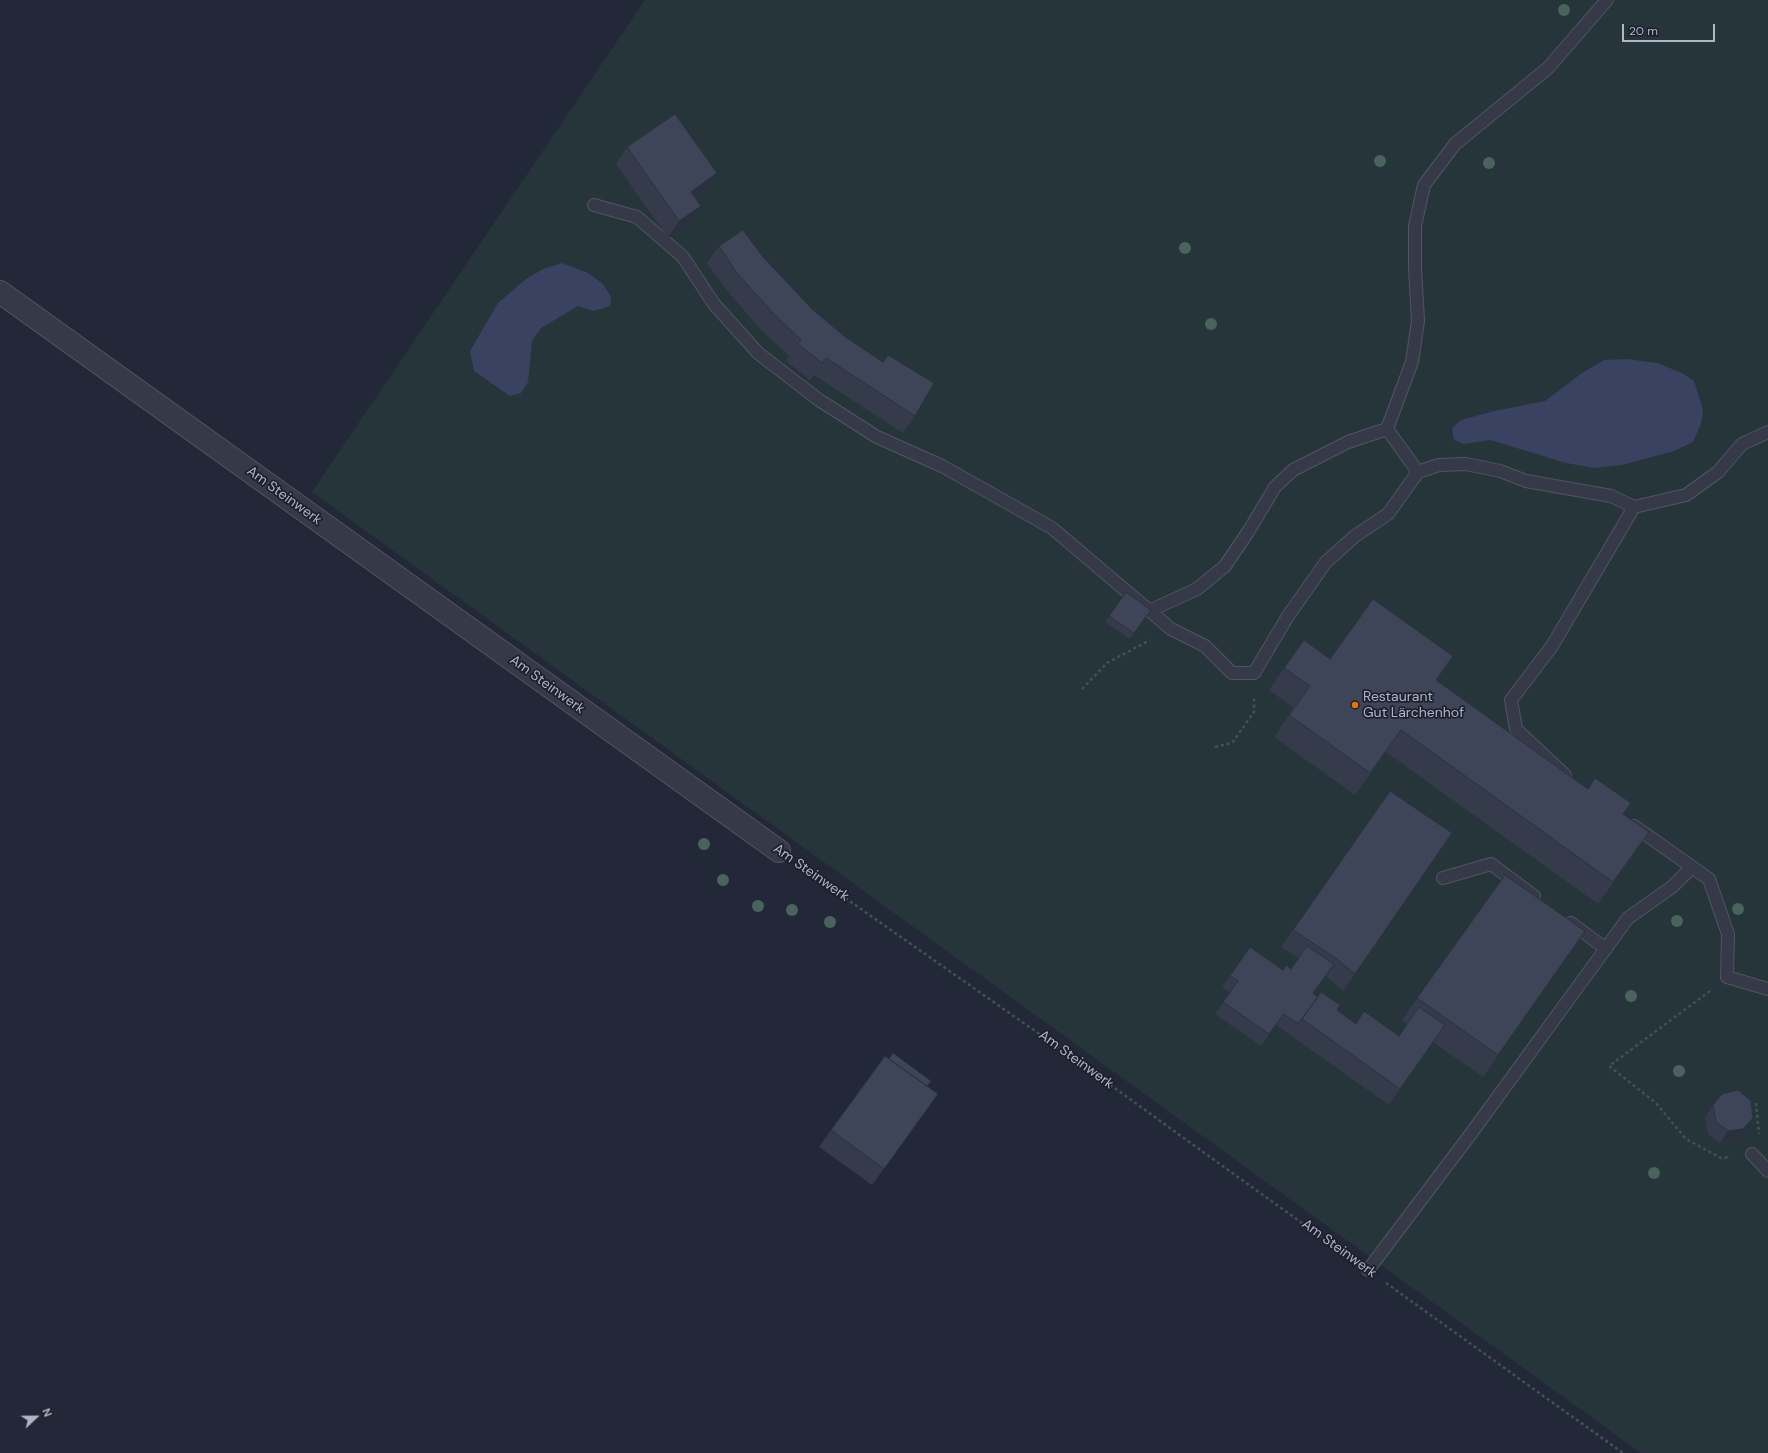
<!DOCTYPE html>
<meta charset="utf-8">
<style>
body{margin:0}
#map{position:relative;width:1768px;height:1453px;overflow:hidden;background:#232838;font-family:"DM Sans",sans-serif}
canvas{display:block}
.north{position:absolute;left:16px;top:1397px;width:40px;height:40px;-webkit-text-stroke:3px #1c202d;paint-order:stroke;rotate:68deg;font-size:11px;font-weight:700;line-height:16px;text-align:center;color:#b1b5c5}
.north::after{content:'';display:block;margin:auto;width:14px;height:18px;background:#b1b5c5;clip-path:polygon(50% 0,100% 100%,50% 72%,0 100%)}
.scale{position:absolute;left:1622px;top:24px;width:93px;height:18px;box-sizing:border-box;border:2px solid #b1b5c5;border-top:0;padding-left:5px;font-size:12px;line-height:14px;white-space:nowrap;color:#b1b5c5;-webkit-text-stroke:3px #1c202d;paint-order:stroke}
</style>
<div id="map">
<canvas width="1768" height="1453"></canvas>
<div class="north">N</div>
<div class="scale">20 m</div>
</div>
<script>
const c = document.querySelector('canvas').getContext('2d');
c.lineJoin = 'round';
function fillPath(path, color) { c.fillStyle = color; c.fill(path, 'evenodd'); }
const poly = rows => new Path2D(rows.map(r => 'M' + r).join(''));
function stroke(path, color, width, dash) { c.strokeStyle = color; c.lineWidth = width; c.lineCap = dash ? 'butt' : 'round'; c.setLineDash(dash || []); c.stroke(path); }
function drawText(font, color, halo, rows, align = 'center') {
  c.font = font + ' "DM Sans",sans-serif'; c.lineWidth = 3.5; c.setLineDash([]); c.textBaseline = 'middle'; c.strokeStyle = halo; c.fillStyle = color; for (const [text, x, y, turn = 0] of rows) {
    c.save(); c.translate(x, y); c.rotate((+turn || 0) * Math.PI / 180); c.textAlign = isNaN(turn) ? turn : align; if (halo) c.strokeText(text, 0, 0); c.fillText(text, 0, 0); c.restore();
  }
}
const green = poly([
 [645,0,1768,0,1768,1453,1641,1453,312,492]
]);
const water = poly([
 [562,263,588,273,603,284,611,297,610,306,594,311,578,306,541,328,532,341,528,382,521,393,510,396,474,371,470,351,498,303,526,279,543,269],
 [1627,359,1657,363,1682,373,1694,381,1703,410,1701,424,1693,442,1674,451,1622,465,1594,468,1566,463,1490,440,1464,444,1454,440,1452,428,1461,420,1494,411,1545,401,1582,373,1604,360]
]);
const path = poly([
 [1082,689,1107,663,1150,640],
 [1215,747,1232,743,1254,712,1254,696],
 [801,867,1045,1038,1349,1257],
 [1710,991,1609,1066,1656,1103,1686,1139,1721,1158,1731,1157],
 [1756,1103,1759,1134],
 [1386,1283,1623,1453]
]);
const service = poly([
 [594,205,637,217,683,257,714,304,758,353,819,400,877,437,942,466,1052,528,1171,629,1205,646,1232,673,1254,673,1288,616,1326,562,1355,536,1388,514,1418,472,1387,429],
 [1418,472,1439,465,1466,464,1500,471,1526,481,1611,496,1634,507],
 [1151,610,1197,589,1225,566,1248,532,1275,487,1293,470,1348,442,1387,429,1412,362,1418,321,1415,267,1415,226,1424,185,1455,144,1548,68,1607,0],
 [1565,775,1516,729,1511,700,1552,646,1634,507,1686,495,1718,472,1742,444,1768,432],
 [1634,826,1709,879,1728,934,1727,977,1768,989],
 [1443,878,1491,864,1534,896],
 [1571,923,1606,949],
 [1752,1154,1768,1171],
 [1368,1270,1470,1135,1628,918,1672,887,1692,867]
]);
const minor = poly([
 [0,292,779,851]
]);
const trees = [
 [1564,10],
 [1380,161],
 [1489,163],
 [1185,248],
 [1211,324],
 [704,844],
 [723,880],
 [758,906],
 [1738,909],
 [792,910],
 [1677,921],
 [830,922],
 [1631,996],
 [1679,1071],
 [1654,1173]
];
const wall = poly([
 [627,147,705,190,695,197,701,206,689,223,668,238,616,164],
 [719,246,763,257,812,309,915,416,903,433,814,375,810,380,786,361,789,356,760,329,725,288,707,263],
 [1126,592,1151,610,1130,639,1105,622],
 [1304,640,1330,659,1436,681,1649,832,1598,904,1386,752,1355,795,1274,737,1294,708,1269,690],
 [1390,791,1452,833,1343,991,1326,976,1313,993,1318,997,1356,1024,1399,1036,1407,1024,1402,1020,1505,875,1585,931,1483,1077,1433,1042,1389,1105,1276,1025,1261,1046,1215,1014,1230,993,1222,987,1250,947,1283,970,1291,969,1299,958,1281,947],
 [889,1059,927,1086,926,1111,872,1185,819,1147,831,1130],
 [1713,1105,1745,1129,1735,1140,1720,1143,1708,1134,1705,1117]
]);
const shadedWall = poly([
 [717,173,705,190,679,208,691,192],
 [701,206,689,223,668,238,679,221],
 [1753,1118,1745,1129,1735,1140,1720,1143,1728,1131]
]);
const building = poly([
 [675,114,717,173,691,192,701,206,679,221,627,147,675,114],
 [743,230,763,257,812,309,844,336,883,362,888,355,934,383,915,416,826,358,822,363,798,344,801,340,772,312,736,272,719,246,743,230],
 [1126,592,1151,610,1134,633,1109,616,1126,592],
 [1373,599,1453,656,1436,680,1588,789,1595,778,1631,803,1623,814,1649,832,1613,882,1401,730,1370,773,1289,715,1310,686,1284,668,1304,640,1330,659,1373,599],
 [1390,791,1452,833,1355,974,1337,959,1293,930,1390,791],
 [1505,875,1585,931,1498,1055,1417,998,1505,875],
 [1307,946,1334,964,1313,993,1318,997,1298,1024,1284,1014,1269,1034,1223,1002,1238,981,1230,976,1250,947,1283,970,1286,965,1291,969,1307,946],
 [1321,992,1340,1005,1337,1010,1356,1024,1364,1011,1399,1036,1419,1007,1445,1025,1400,1089,1302,1019,1321,992],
 [893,1053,931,1081,927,1086,889,1059,893,1053],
 [885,1056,938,1094,884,1169,831,1130,885,1056],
 [1738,1090,1751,1101,1753,1118,1743,1129,1728,1131,1716,1122,1713,1105,1722,1094,1738,1090]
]);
const markers = [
 [1355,705,4,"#e8710a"]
];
const streetNames = [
 ["Am Steinwerk",284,496,36],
 ["Am Steinwerk",547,685,36],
 ["Am Steinwerk",811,873,35],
 ["Am Steinwerk",1076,1060,36],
 ["Am Steinwerk",1339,1249,36]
];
const poiNames = [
 ["Restaurant",1363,697],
 ["Gut Lärchenhof",1363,713]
];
fillPath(green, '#26353a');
fillPath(water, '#394260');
stroke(service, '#515563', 14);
stroke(minor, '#515563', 24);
stroke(path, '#435056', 2.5, [3, 3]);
stroke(service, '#363a48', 12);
stroke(minor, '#363a48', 22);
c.fillStyle = '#4a635d';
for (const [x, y] of trees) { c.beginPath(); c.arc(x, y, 6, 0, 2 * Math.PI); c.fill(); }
fillPath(wall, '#363b4c');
fillPath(shadedWall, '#2c303e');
fillPath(building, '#3f4558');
stroke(building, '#2c303e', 1);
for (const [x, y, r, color] of markers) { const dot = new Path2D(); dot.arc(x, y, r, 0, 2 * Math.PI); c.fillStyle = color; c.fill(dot); stroke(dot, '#1c202d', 1.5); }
drawText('14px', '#b1b5c5', '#1c202d', streetNames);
drawText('14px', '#b1b5c5', '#1c202d', poiNames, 'left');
</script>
